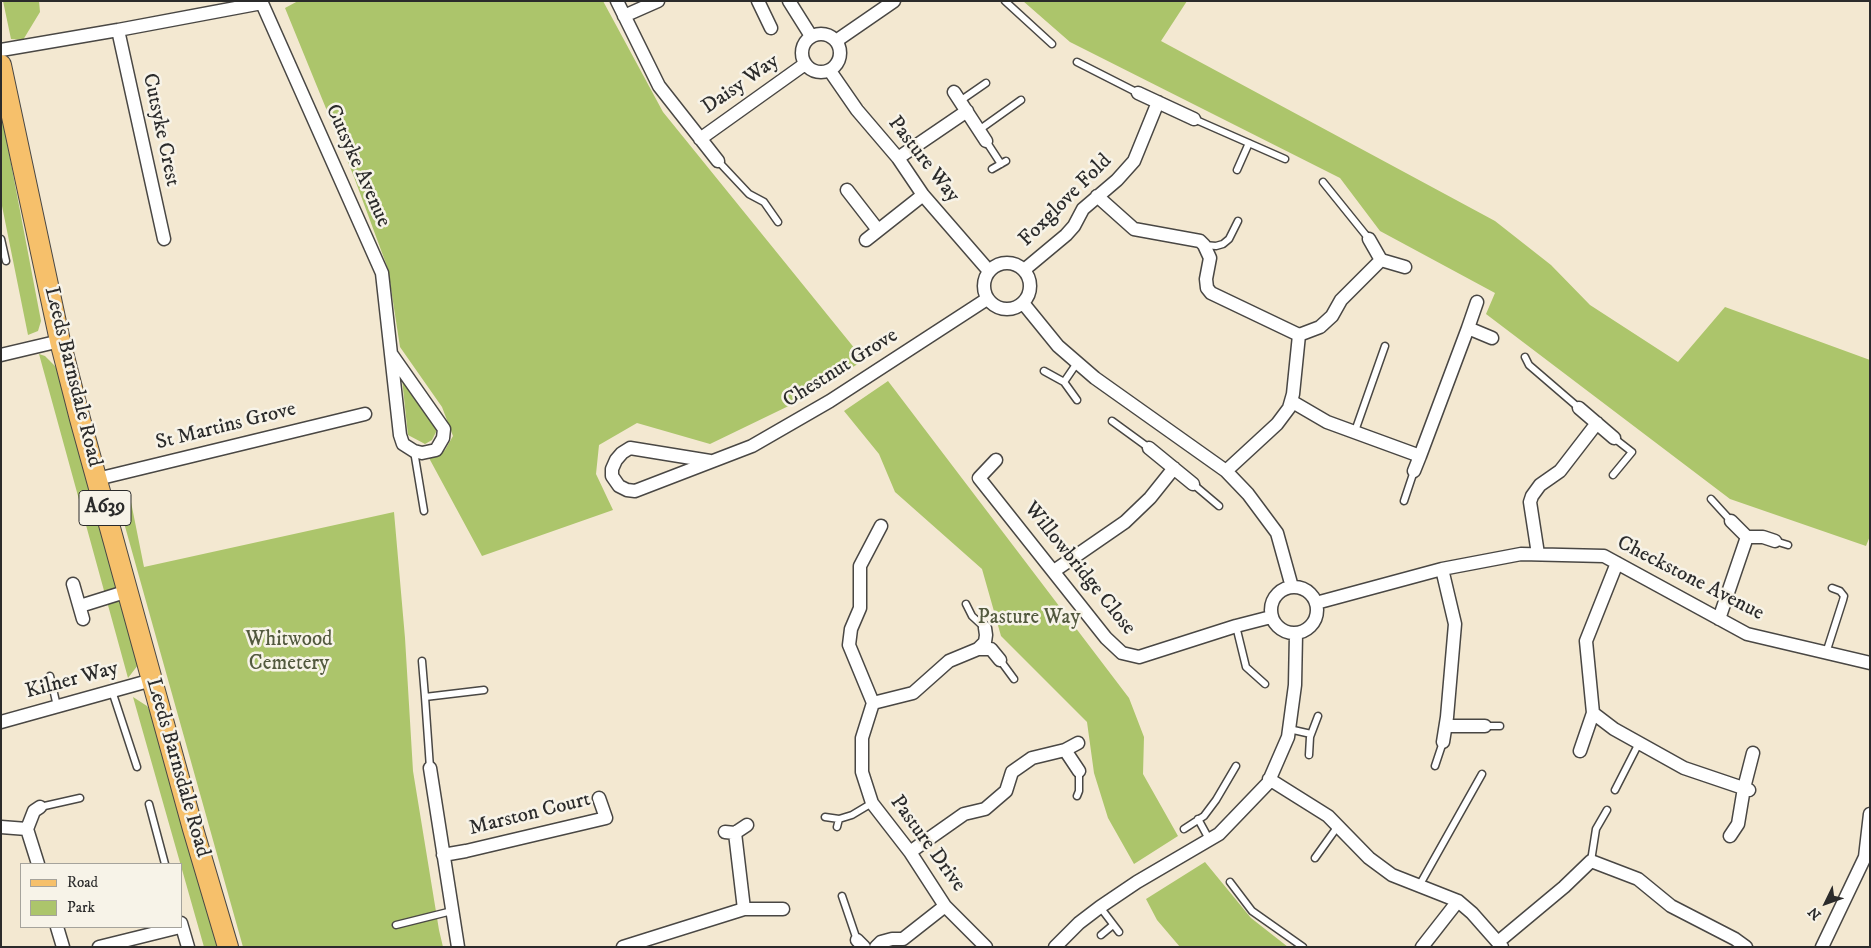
<!DOCTYPE html>
<style>
body{margin:0}
#map{position:relative;width:1871px;height:948px;overflow:hidden;background:#f3e8d1;font-family:"IM FELL DW Pica",serif}
canvas{display:block}
.frame{position:absolute;inset:0;border:2px solid #2b2b2b;pointer-events:none}
.legend{position:absolute;left:20px;top:863px;width:162px;height:65px;box-sizing:border-box;background:#f7f3e8;border:1px solid #a5a39c;margin:0;padding:6px 9px;list-style:none;font-size:15px;color:#2b2b2b}
.legend li{display:flex;align-items:center;gap:10px;height:25px}
.legend b{width:25px;border:1px solid #a5a39c}
.north{position:absolute;left:1801px;top:878px;width:50px;height:50px;-webkit-text-stroke:4px #f7f3e8;paint-order:stroke;rotate:228deg;font-size:14px;font-weight:700;line-height:20px;text-align:center;color:#2b2b2b}
.north::after{content:'';display:block;margin:auto;width:18px;height:22px;background:#2b2b2b;clip-path:polygon(50% 0,100% 100%,50% 72%,0 100%)}
</style>
<div id="map">
<canvas width="1871" height="948"></canvas>
<div class="frame"></div>
<ul class="legend">
<li><b style="height:6px;background:#f6c06b"></b>Road</li>
<li><b style="height:14px;background:#acc56b"></b>Park</li>
</ul>
<div class="north">N</div>
</div>
<script>
const c = document.querySelector('canvas').getContext('2d');
c.lineJoin = 'round';
function fillPath(path, color) { c.fillStyle = color; c.fill(path, 'evenodd'); }
const poly = rows => new Path2D(rows.map(r => 'M' + r).join(''));
function stroke(path, color, width, dash) { c.strokeStyle = color; c.lineWidth = width; c.lineCap = dash ? 'butt' : 'round'; c.setLineDash(dash || []); c.stroke(path); }
function drawText(font, color, halo, rows, align = 'center') {
  c.font = font + ' "IM FELL DW Pica",serif'; c.lineWidth = 5; c.setLineDash([]); c.textBaseline = 'middle'; c.strokeStyle = halo; c.fillStyle = color; for (const [text, x, y, turn = 0] of rows) {
    c.save(); c.translate(x, y); c.rotate((+turn || 0) * Math.PI / 180); c.textAlign = isNaN(turn) ? turn : align; if (halo) c.strokeText(text, 0, 0); c.fillText(text, 0, 0); c.restore();
  }
}
const green = poly([
 [3,1,39,1,40,12,23,40,11,39],
 [298,1,603,1,663,112,864,360,801,400,710,444,637,423,599,445,596,474,613,510,482,556,429,458,445,450,453,436,442,407,400,347,388,269,354,177,285,8],
 [1023,1,1187,1,1161,41,1495,221,1551,265,1590,305,1678,362,1725,307,1870,360,1870,536,1866,546,1730,499,1486,314,1495,293,1380,231,1340,178,1070,42],
 [1,111,41,321,38,331,28,335,1,201],
 [39,354,45,356,55,366,59,374,138,665,128,678],
 [402,379,436,425,436,432,432,440,425,444,408,435],
 [888,381,1129,698,1144,737,1143,774,1178,836,1134,864,1108,818,1094,773,1087,722,1001,636,982,569,895,492,879,454,844,411],
 [129,492,144,567,394,512,405,638,413,771,439,930,443,947,243,947,119,505,119,500],
 [133,697,147,706,150,711,219,947,204,947],
 [1205,862,1251,918,1288,947,1180,947,1157,920,1146,899]
]);
const lane = poly([
 [1005,1,1052,44],
 [1077,62,1138,93],
 [960,101,986,83],
 [1194,119,1285,159],
 [979,130,1021,100],
 [986,141,1001,164],
 [718,161,749,194,764,202,778,222],
 [992,169,1006,161],
 [1237,170,1249,143],
 [1323,182,1369,239],
 [1,239,6,261],
 [1204,245,1216,246,1223,244,1229,239,1238,221],
 [1525,357,1529,365,1579,408],
 [1044,371,1064,382,1077,400],
 [1064,382,1077,363],
 [1112,421,1149,448],
 [1355,431,1385,346],
 [414,451,424,511],
 [1613,475,1632,452,1614,438],
 [1193,484,1219,506],
 [1711,499,1731,521],
 [1404,501,1414,471],
 [1775,541,1788,545],
 [966,604,972,616,985,628],
 [1236,626,1246,667,1265,684],
 [1826,653,1843,600,1844,596,1840,591,1832,588],
 [1000,660,1014,679],
 [422,661,425,697],
 [50,676,57,706],
 [112,691,137,767],
 [1485,726,1500,726],
 [1289,729,1311,734],
 [1309,755,1310,737,1318,716],
 [1435,766,1443,742],
 [430,768,425,697,484,690],
 [1615,790,1639,743],
 [1077,796,1079,791,1079,771],
 [149,804,165,864],
 [40,807,80,798],
 [825,817,839,819,852,815,872,803],
 [1198,819,1209,839],
 [837,827,839,819],
 [1184,829,1204,816,1216,800,1236,766],
 [1315,858,1338,826],
 [1591,861,1596,829,1607,810],
 [1230,882,1252,911,1303,947],
 [1419,886,1482,774],
 [842,896,857,940],
 [1100,907,1119,932],
 [396,925,452,911],
 [1101,935,1113,925]
]);
const street = poly([
 [261,1,382,273,400,435,403,444,414,451,422,453,436,450,443,438,444,429,392,355],
 [617,1,659,86,718,161],
 [758,1,771,28],
 [789,1,811,36],
 [624,16,658,1],
 '802 53a19 19 0 1 1 38 0a19 19 0 1 1-38 0Z',
 [836,41,894,1],
 [1,50,118,30],
 [830,71,857,110,898,158,923,195,989,271],
 [954,92,986,141],
 [1138,93,1194,119],
 [700,139,805,64],
 [898,158,967,111],
 [847,190,878,230],
 [1097,196,1134,229,1200,241,1204,245,1210,258,1206,279,1207,288,1211,293,1299,335],
 [164,239,118,30,262,3],
 [1369,239,1381,260,1405,267],
 [866,240,923,195],
 '984 286a23 23 0 1 1 46 0a23 23 0 1 1-46 0Z',
 [1024,270,1066,235,1074,226,1083,209,1117,180,1134,161,1158,102],
 [1023,303,1058,346,1095,378,1226,471,1248,494,1277,533,1292,587],
 [1468,328,1477,302],
 [1299,335,1320,327,1332,316,1341,300,1381,260],
 [1,355,60,341],
 [1291,401,1327,422,1420,456,1468,328,1492,338],
 [1579,408,1614,438],
 [1149,448,1193,484],
 [996,460,979,478,1106,638,1122,653,1139,657,1236,626,1271,617],
 [710,461,630,448,622,453,616,460,612,469,612,476,619,486,627,490,635,491,752,446,830,401,987,299],
 [1226,471,1277,424,1289,408,1293,394,1299,335],
 [1414,471,1420,456],
 [97,479,365,414],
 [1731,521,1747,537,1763,537,1775,541],
 [881,526,860,566,860,608,851,629,849,645,873,703,862,738,862,772,872,803,910,852,945,906,986,947],
 [1538,554,1530,502,1532,496,1540,485,1560,471,1597,423],
 [1617,563,1586,641,1593,713,1614,729,1684,768,1749,790],
 [1442,569,1455,624,1447,717,1443,742],
 [1054,571,1125,522,1150,498,1174,468],
 [73,584,83,619],
 '1271 610a23 23 0 1 1 46 0a23 23 0 1 1-46 0Z',
 [1316,603,1442,569,1521,554,1604,556,1747,634,1870,663],
 [80,606,128,591],
 [1719,619,1747,537],
 [978,649,985,642,986,635,985,628],
 [873,703,913,693,949,661,978,649,991,649,1000,660],
 [1,722,152,680],
 [1446,726,1485,726],
 [1065,750,1079,771],
 [1580,751,1593,713],
 [430,768,458,947],
 [1269,779,1328,816,1369,858,1392,875,1458,901,1472,913,1502,947],
 [1,827,27,829,34,811,40,807],
 [27,829,38,864],
 [725,832,735,833,747,825],
 [735,833,744,909,783,909],
 [1730,836,1738,824,1744,788,1753,753],
 [910,852,964,814,985,809,1006,791,1012,772,1032,758,1065,750,1078,743],
 [443,855,466,851,606,818,599,798],
 [181,923,188,947],
 [57,927,63,947],
 [857,940,864,947],
 [1498,942,1564,887,1591,861,1638,879,1671,906,1735,939,1746,947],
 [99,947,180,927],
 [623,947,744,909],
 [876,947,881,942,892,939,903,939,945,906],
 [1055,947,1079,923,1100,907,1137,882,1219,834,1268,783,1288,737,1295,685,1296,634],
 [1422,947,1458,901],
 [1822,947,1865,857,1870,814]
]);
const primary = poly([
 [1,65,60,341,80,419,193,829,228,947]
]);
const shields = [
 [105,508,52]
];
const shieldNames = [
 ["A639",105,508]
];
const streetNames = [
 ["Daisy Way",741,85,-35],
 ["Cutsyke Crest",160,130,78],
 ["Pasture Way",923,160,52],
 ["Cutsyke Avenue",357,166,66],
 ["Foxglove Fold",1066,201,-45],
 ["Chestnut Grove",841,369,-32],
 ["Leeds Barnsdale Road",72,377,76],
 ["St Martins Grove",226,427,-14],
 ["Willowbridge Close",1079,569,51],
 ["Checkstone Avenue",1690,579,27],
 ["Kilner Way",72,681,-15],
 ["Leeds Barnsdale Road",177,768,74],
 ["Marston Court",530,815,-14],
 ["Pasture Drive",927,844,54]
];
const parkNames = [
 ["Pasture Way",1029,619],
 ["Whitwood",289,641],
 ["Cemetery",289,665]
];
fillPath(green, '#acc56b');
stroke(lane, '#494744', 9);
stroke(street, '#494744', 15);
stroke(primary, '#494744', 22);
stroke(lane, '#fff', 6);
stroke(street, '#fff', 12);
stroke(primary, '#f6c06b', 20);
for (const [x, y, w] of shields) { const box = new Path2D(); box.roundRect(x - w / 2, y - 17.5, w, 35, 4); c.fillStyle = '#f7f3e8'; c.fill(box); stroke(box, '#2b2b2b', 1); }
drawText('bold 20px', '#2b2b2b', null, shieldNames);
drawText('21px', '#2b2b2b', '#f7f3e8', streetNames);
drawText('21px', '#52593e', '#f7f3e8', parkNames);
</script>
